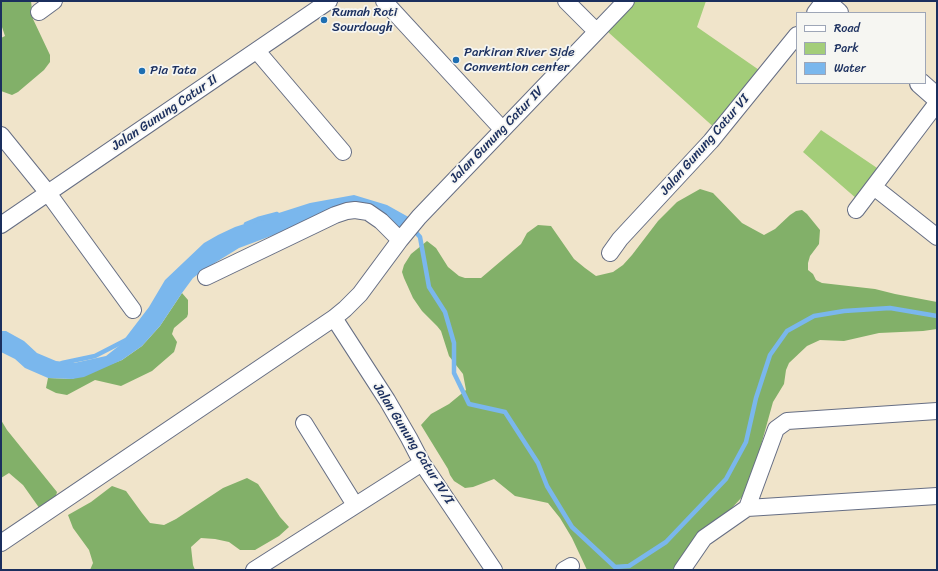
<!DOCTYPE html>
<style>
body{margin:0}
#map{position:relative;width:938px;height:571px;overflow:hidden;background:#f0e4ca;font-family:Sriracha,sans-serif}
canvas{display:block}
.frame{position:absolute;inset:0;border:2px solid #1b2f5e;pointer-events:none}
.legend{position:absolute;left:796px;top:12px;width:130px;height:72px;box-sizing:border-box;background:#f6f6f2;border:1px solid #9ea6b7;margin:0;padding:5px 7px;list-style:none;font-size:12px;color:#1b2f5e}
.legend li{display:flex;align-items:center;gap:8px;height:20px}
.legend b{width:20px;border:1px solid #9ea6b7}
</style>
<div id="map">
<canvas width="938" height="571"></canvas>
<div class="frame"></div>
<ul class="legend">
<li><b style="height:5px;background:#fff"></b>Road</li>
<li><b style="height:11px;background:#a3cd79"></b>Park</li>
<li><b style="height:11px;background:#7ab7ed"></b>Water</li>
</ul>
</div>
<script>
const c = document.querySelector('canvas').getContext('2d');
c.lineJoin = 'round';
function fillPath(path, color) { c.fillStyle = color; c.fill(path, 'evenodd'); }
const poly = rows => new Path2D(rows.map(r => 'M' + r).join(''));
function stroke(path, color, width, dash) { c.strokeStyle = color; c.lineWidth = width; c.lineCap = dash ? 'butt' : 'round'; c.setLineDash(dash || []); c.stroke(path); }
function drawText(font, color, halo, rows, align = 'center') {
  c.font = font + ' Sriracha,sans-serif'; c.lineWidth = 3.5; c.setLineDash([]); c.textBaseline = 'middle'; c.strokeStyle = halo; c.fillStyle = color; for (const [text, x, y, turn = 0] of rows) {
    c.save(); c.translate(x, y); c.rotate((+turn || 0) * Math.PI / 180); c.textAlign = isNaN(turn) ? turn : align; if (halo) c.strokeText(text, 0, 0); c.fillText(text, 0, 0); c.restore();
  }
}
const green = poly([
 [617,1,706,1,697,27,762,72,717,130,598,23],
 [821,130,883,172,857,199,803,152]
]);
const forest = poly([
 [1,1,31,1,33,19,50,55,50,62,44,70,18,92,12,95,1,91,1,38,5,36,1,24],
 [700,189,713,193,742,223,764,235,775,229,790,215,796,211,802,210,807,214,820,230,819,244,810,256,808,263,808,270,813,274,816,280,822,283,875,289,895,294,937,302,937,329,923,331,879,333,844,341,820,340,807,346,789,363,786,370,784,384,773,402,758,456,742,497,675,570,587,570,572,538,560,518,548,503,515,496,494,479,473,487,465,488,454,481,450,475,448,469,421,425,431,414,449,404,466,390,463,374,449,356,441,331,437,326,422,311,413,298,404,278,402,272,404,265,411,254,427,241,436,248,448,267,459,276,465,278,481,278,521,244,527,233,538,225,551,226,574,259,585,268,596,276,613,272,623,265,632,255,658,221,677,202],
 [182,293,188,300,188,314,187,317,174,328,172,334,177,342,175,349,174,352,152,371,121,386,95,380,67,395,56,393,46,388,48,378,72,379,122,360,142,346,160,326],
 [1,420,7,430,57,492,55,499,40,509,23,485,9,473,1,478],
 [247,478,258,484,280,517,289,527,279,536,255,550,240,550,229,542,215,539,201,538,191,547,193,565,195,570,90,570,93,563,89,550,73,528,68,515,91,502,112,486,126,491,142,513,150,523,164,525,176,519,223,488]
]);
const water = poly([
 [354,195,387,205,412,219,401,231,387,223,335,212,239,248,205,269,193,278,182,293,160,326,142,346,122,360,84,377,72,379,48,378,25,368,15,359,1,352,1,331,6,331,24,341,37,353,56,361,74,363,106,356,120,345,149,307,165,280,204,243,218,235,235,227,310,203]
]);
const stream = poly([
 [246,224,258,219,277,214],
 [413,229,420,237,429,287,445,312,454,343,454,373,469,404,505,412,538,463,547,486,572,527,615,567,629,566,666,542,726,479,746,442,756,398,770,355,787,331,814,316,844,311,890,308,937,316],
 [62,363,95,356,128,339]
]);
const minor = poly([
 [384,1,502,129],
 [566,1,596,31],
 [39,12,54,1],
 [815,13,824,1],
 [257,51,343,152],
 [1,135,48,193,133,310],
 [874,187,937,237],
 [856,210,937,103],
 [1,225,329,1],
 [610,253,620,239,711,141,797,35],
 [206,277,335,215,347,211,355,210,368,212,381,221,400,240],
 [334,318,387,400,409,438,422,463,494,570],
 [304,423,355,505],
 [747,508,776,429,787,421,937,411],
 [1,543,334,318,345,309,360,294,400,240,419,217,626,1],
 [254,570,422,463],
 [564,570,571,566],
 [682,570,704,538,747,508,937,496]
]);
const tertiary = poly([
 [824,1,838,13],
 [920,83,937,98]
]);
const markers = [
 [324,20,4,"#1f6fb2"],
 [456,60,4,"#1f6fb2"],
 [142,71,4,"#1f6fb2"]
];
const poiNames = [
 ["Rumah Roti",332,13],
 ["Sourdough",332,28],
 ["Parkiran River Side",464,53],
 ["Convention center",464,68],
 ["Pia Tata",150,71]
];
const streetNames = [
 ["Jalan Gunung Catur II",165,113,-34],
 ["Jalan Gunung Catur IV",497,135,-46],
 ["Jalan Gunung Catur VI",705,145,-49],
 ["Jalan Gunung Catur IV/I",413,444,58]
];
fillPath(green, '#a3cd79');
fillPath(forest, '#82b069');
fillPath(water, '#7ab7ed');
stroke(stream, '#7ab7ed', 4.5);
stroke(minor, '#666e84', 18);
stroke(tertiary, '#666e84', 22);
stroke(minor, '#fff', 16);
stroke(tertiary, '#fff', 20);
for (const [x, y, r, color] of markers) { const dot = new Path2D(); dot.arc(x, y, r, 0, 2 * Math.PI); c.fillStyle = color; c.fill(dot); stroke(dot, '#f6f6f2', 1.5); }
drawText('13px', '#1b2f5e', '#f6f6f2', poiNames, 'left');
drawText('13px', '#1b2f5e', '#f6f6f2', streetNames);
</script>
